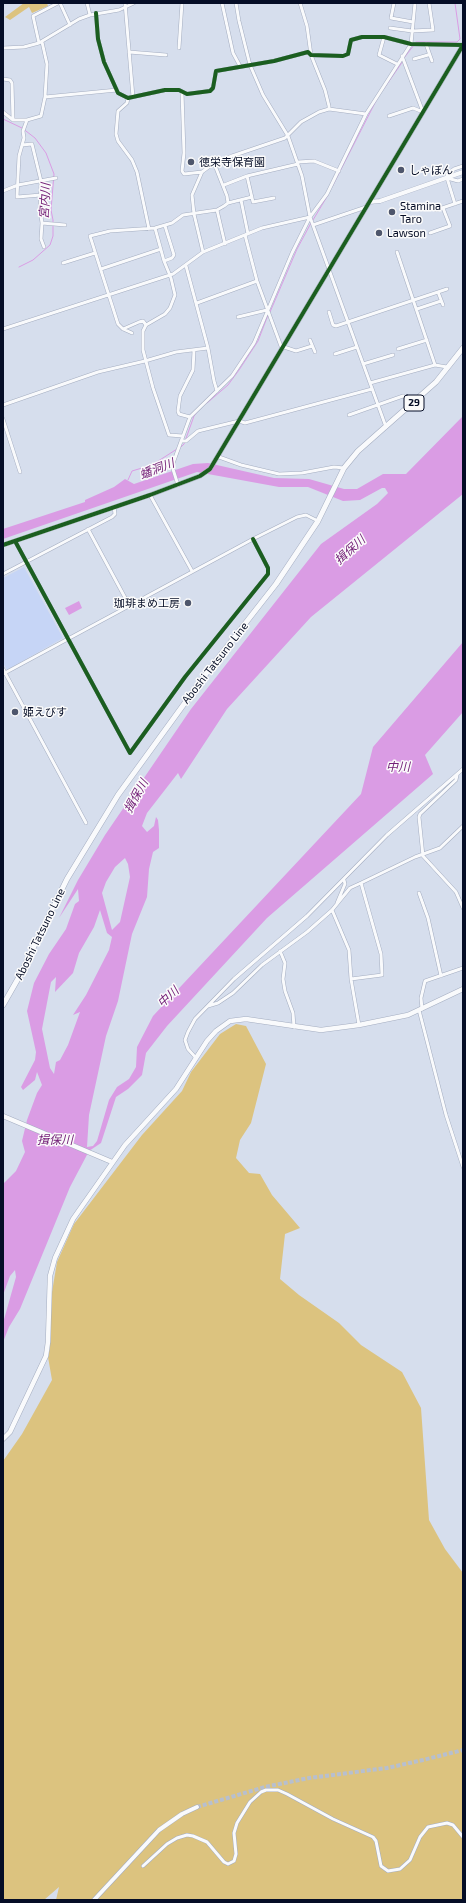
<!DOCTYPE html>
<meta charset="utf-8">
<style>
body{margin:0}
#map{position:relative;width:466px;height:1903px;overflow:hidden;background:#d6deed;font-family:"Exo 2",sans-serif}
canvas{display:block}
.frame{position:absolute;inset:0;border:4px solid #050d26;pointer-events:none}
</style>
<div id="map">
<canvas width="466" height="1903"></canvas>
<div class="frame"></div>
</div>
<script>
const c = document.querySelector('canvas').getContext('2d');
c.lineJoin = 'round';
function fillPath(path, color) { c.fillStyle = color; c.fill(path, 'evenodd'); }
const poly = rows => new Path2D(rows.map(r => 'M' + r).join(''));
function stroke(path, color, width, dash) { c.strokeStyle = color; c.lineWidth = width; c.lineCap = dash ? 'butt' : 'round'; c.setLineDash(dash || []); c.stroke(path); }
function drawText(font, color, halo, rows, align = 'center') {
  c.font = font + ' "Exo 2","Noto Sans JP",sans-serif'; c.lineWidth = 3; c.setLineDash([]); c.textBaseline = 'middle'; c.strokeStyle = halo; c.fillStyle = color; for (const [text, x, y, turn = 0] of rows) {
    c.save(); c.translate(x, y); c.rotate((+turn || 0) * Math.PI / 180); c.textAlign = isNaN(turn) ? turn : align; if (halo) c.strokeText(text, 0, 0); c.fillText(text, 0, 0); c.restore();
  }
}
const built = poly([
 [24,567,63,638,7,670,3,663,3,578]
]);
const green = poly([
 [24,3,47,3,48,6,32,13,29,7,10,20,5,17],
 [236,1024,246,1026,266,1064,251,1123,240,1140,236,1158,249,1173,260,1174,272,1195,300,1228,285,1234,280,1279,299,1295,339,1323,361,1345,402,1372,421,1408,429,1520,445,1549,463,1573,463,1900,56,1900,59,1887,44,1900,3,1900,3,1461,22,1434,52,1380,48,1357,50,1347,50,1304,57,1262,74,1224,142,1135,182,1091,191,1072,220,1034]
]);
const water = poly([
 [463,416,463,494,311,617,227,709,181,779,178,773,147,813,142,826,147,832,154,826,156,817,158,820,159,830,159,848,153,852,149,869,147,897,132,934,118,1001,106,1036,89,1115,87,1147,93,1146,97,1141,109,1100,117,1087,129,1079,136,1067,137,1047,153,1016,361,794,373,747,463,642,463,712,425,755,433,774,267,918,167,1026,146,1053,142,1075,128,1089,116,1097,101,1143,89,1151,70,1187,20,1309,9,1327,3,1342,3,1323,16,1277,15,1270,10,1276,3,1295,3,1184,16,1171,25,1152,22,1141,27,1120,37,1093,42,1085,37,1072,35,1080,23,1090,21,1087,35,1060,36,1052,27,1011,34,983,49,954,66,929,75,904,79,901,78,889,59,918,78,880,105,835,191,709,321,544,377,504,388,493,385,488,382,488,360,500,343,501,308,487,279,487,197,472,3,539,3,529,85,502,85,500,114,487,125,479,134,484,193,464,208,463,274,478,309,479,344,489,357,489,383,474,406,474],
 [125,858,128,864,130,877,120,922,112,930,102,893,106,882,115,867],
 [100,910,107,933,112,937,109,950,86,995,73,1015,80,1012,68,1045,60,1060,56,1062,54,1074,50,1068,42,1029,51,982,56,977,55,992,73,973,79,953,94,927],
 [79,601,82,608,69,615,65,608]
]);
const stream = poly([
 [416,42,457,42,460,39,455,3],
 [404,58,414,45],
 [383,90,403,61],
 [3,119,22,128,35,138,46,153,54,174,51,210,53,220,53,236,50,245,33,260,19,267],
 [332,187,377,99],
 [313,220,328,195],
 [270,312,297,249,311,223],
 [207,403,228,385,239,370,258,341,268,315],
 [180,448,184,444,194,416,197,412],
 [128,480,132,471,152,465,177,449]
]);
const tertiaryTunnel = poly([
 [197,1807,265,1787,309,1778,387,1768,423,1760,463,1750]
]);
const minor = poly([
 [60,3,70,25],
 [87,3,90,15],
 [125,3,133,97],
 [222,3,233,53,240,66],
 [236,3,239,21,250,65,263,95,288,136,302,176,310,217,386,427],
 [300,3,307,26,311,55,325,90,329,106,329,109],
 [394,3,391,18,413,22],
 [96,13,98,39,104,62,118,93,128,98,165,90,179,90,187,94,210,91,213,88,216,71,274,61,308,52,311,55,343,56,348,54,351,40,362,37,384,37,411,44,463,45],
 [390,28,412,31,433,30,429,3],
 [384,37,379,55,397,64],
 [39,43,33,16,58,3],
 [426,44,432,61],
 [3,48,24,47,39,43,79,19,90,15,119,10,134,3],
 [179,48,182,3],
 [129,52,166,55],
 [402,56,423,112],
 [414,59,428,55],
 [3,79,10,80,12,83,13,120],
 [182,92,184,153,182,171,184,174,202,172],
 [45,97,117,90],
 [128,98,127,103,118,111,116,134,118,141,132,160,137,172,149,229],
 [3,112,13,120,27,120,41,116,45,97,47,64,42,42],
 [389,116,413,108,423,112],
 [27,120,23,131,24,138,19,156,17,197,41,195],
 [22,145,32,144,41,181,40,209,42,223,41,239,44,247],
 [298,162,314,161,339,171],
 [247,176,253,202,274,198],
 [447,178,458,181,463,179],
 [224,185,247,176,298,164],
 [3,191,18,185,56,178],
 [241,200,248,234],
 [228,203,252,197],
 [455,204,447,178,447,175,454,169,463,166],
 [217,210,225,244],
 [436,210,463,201],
 [42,223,65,225],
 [313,225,366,207],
 [155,228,164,261,171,278,175,295,170,308,165,314,146,325,143,331,143,350,153,388,169,435,183,436],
 [430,233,450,226,443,208],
 [245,235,257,281,282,349],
 [203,252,194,214,192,195,202,172,214,163,232,156,285,138,301,122,319,112,329,109,366,114],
 [397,252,435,365],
 [164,261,172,258,174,255,165,226],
 [63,263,95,253],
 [186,266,208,348,214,381,217,391],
 [101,269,161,249],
 [438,292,443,305],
 [197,303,257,281],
 [417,309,441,301],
 [329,312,333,325,336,326,447,289],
 [238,317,267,310],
 [3,329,173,274,203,252,262,228,310,217],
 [123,329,139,322,143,321,146,325],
 [132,333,123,329,118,324,90,236,110,231,155,228,172,223,183,215,217,210,224,206,228,203,227,196,214,163],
 [310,340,315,352],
 [284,347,296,351,312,346],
 [398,349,427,340],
 [335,354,357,347],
 [363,364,393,355],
 [370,383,435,365,447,367],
 [3,405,98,372,145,361,176,352,208,348],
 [349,415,403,396,408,398,412,404],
 [190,417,179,414,178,411,180,396,193,370,194,350],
 [3,419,20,472],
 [181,441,186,441,198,431,239,421,245,423,372,389],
 [219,457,241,465,279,474,302,473,334,467,344,468],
 [178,485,172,466,190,417,232,376,254,343,292,253,310,217,327,194,366,114,411,44,415,3],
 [150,495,192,571],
 [88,529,129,605],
 [15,541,130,753,185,677,268,574,268,568,253,539],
 [3,574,112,517,115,514,114,507],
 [3,669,86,823],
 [3,674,253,539,297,517,306,515,318,521],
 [457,775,456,780,420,814,419,817,423,856,456,892,463,908],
 [419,893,428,918,441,976],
 [337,903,345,884,344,880],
 [332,910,349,950,351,979,359,1025],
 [280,951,285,963,283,979,285,991,293,1013,294,1027],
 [351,979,382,975,381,954,361,883,415,857,440,848,463,826],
 [208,1006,218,1003,233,993,262,965,307,932,332,910,350,888,361,883],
 [422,1009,421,998,425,981,463,968],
 [419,1010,446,1115,463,1167],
 [196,1058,188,1049,185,1040,188,1032,195,1019,234,979,307,916,387,835,463,769],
 [143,1866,167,1844,177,1838,187,1835,193,1836,207,1842,224,1862,228,1864,234,1861,236,1854,234,1833,237,1823,250,1802,261,1792,266,1790,278,1790,287,1794,333,1819,373,1837,376,1841,381,1866,388,1871,400,1869,410,1860,420,1837,428,1827,447,1823,453,1825,463,1837]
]);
const tertiary = poly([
 [369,202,380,201,463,172],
 [3,545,150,495,200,476,210,469,463,45],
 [94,1900,159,1830,182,1814,197,1807]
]);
const secondary = poly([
 [3,1116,112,1162],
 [3,1439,10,1432,46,1356,48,1342,50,1276,55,1258,73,1219,125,1145,176,1089,207,1041,216,1031,230,1021,246,1019,321,1030,359,1025,408,1015,463,989]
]);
const primary = poly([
 [3,1005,19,977,67,879,118,795,208,671,276,584,318,521,344,468,358,451,436,382,463,348]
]);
const cycleway = poly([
 [96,13,98,39,104,62,118,93,128,98,165,90,179,90,187,94,210,91,213,88,216,71,274,61,308,52,311,55,343,56,348,54,351,40,362,37,384,37,411,44,463,45],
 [15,541,130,753,185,677,268,574,268,568,253,539],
 [3,545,150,495,200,476,210,469,463,45]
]);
const markers = [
 [191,162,4,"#4e566c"],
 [401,170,4,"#4e566c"],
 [392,212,4,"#4e566c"],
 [379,233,4,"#4e566c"],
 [188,603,4,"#4e566c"],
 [15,712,4,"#4e566c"]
];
const shields = [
 [414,403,20]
];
const shieldNames = [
 ["29",414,403]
];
const poiNames = [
 ["徳栄寺保育園",199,162],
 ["しゃぼん",409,170],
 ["Stamina",400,206],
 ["Taro",400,219],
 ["Lawson",387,233],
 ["珈琲まめ工房",180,603,"right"],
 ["姫えびす",23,712]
];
const streetNames = [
 ["Aboshi Tatsuno Line",215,663,-52],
 ["Aboshi Tatsuno Line",40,934,-64]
];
const waterNames = [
 ["宮内川",45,201,-87],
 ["蟠洞川",157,469,-21],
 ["揖保川",350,550,-42],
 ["中川",398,767],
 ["揖保川",136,796,-61],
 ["中川",168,997,-43],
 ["揖保川",55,1140]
];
fillPath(built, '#c6d5f6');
fillPath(green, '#dcc37f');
fillPath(water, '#da9ce4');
stroke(stream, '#da9ce4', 1);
stroke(tertiaryTunnel, '#b7bfcf', 4, [4, 2]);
stroke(minor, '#a4adc0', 4);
stroke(tertiary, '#a4adc0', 5);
stroke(secondary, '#a4adc0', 5.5);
stroke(primary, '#a4adc0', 6);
stroke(minor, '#f9fafc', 3);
stroke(tertiary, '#f9fafc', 4);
stroke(secondary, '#f9fafc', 4.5);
stroke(primary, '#f9fafc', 5);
stroke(cycleway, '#1b5e20', 4);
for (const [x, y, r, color] of markers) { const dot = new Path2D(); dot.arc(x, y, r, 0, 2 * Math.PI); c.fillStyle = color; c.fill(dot); stroke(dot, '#fbfbfb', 1.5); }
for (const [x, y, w] of shields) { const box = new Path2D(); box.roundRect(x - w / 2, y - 8, w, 16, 3); c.fillStyle = '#fbfbfb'; c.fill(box); stroke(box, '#050d26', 1); }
drawText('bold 10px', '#050d26', null, shieldNames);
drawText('11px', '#050d26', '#fbfbfb', poiNames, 'left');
drawText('11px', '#050d26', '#fbfbfb', streetNames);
drawText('italic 12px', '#742178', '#fbfbfb', waterNames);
</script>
